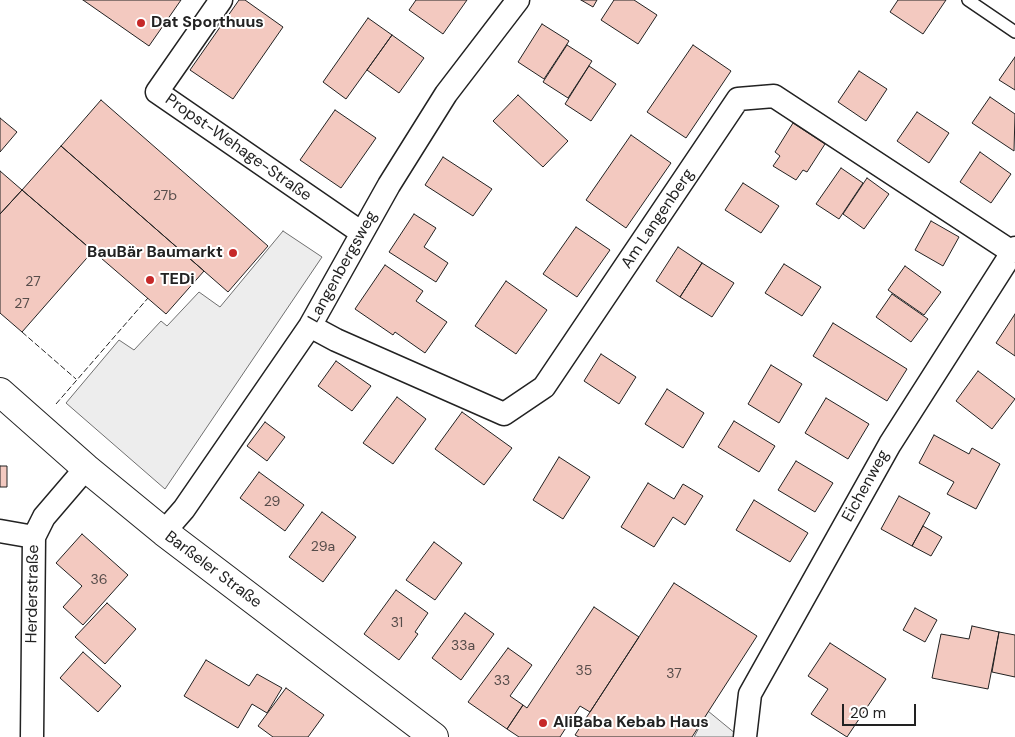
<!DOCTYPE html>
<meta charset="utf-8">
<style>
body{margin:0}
#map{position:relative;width:1015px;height:737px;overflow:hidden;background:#fff;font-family:"DM Sans",sans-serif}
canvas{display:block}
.scale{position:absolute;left:842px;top:704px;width:74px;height:22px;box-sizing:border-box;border:2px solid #222;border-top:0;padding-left:6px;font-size:15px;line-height:18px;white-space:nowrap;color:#222;-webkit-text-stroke:4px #fff;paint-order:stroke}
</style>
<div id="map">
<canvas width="1015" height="737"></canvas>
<div class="scale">20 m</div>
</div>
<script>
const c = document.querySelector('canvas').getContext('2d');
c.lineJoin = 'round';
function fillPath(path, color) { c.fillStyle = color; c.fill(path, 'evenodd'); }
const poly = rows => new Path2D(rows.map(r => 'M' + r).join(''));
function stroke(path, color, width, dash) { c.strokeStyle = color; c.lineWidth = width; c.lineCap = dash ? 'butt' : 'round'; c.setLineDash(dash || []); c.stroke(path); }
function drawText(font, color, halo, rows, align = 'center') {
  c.font = font + ' "DM Sans",sans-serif'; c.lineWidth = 4; c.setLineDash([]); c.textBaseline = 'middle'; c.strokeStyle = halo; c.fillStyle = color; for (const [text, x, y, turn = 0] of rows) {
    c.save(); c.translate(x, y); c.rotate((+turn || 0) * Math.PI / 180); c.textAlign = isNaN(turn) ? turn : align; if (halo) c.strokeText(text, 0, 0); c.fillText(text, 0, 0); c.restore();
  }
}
const parking = poly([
 [283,231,322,257,165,489,66,403,119,340,134,350,161,321,167,326,199,292,220,307,283,231],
 [708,711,736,734,736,737,694,737,708,711]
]);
const building = poly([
 [83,0,181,0,149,46,83,0],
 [239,0,245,0,283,27,233,99,190,70,239,0],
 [416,0,467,0,443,34,409,10,416,0],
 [581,0,597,0,593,7,581,0],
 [614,0,634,0,657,15,638,44,601,20,614,0],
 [898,0,946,0,923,34,890,12,898,0],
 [368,18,392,35,346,99,323,82,368,18],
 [542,24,569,41,544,79,518,62,542,24],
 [392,35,424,58,399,93,367,70,392,35],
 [567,45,592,61,568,98,543,82,567,45],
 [693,45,731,71,686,138,647,112,693,45],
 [1015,57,1015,90,999,80,1015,57],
 [589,66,616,84,591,121,565,104,589,66],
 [859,71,887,89,866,121,838,102,859,71],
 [518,95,568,141,543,167,493,121,518,95],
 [990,97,1015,114,1014,151,972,123,990,97],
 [101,100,268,246,228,292,61,146,101,100],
 [335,110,376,138,341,188,300,160,335,110],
 [917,112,949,133,929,163,897,141,917,112],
 [0,118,17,132,0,152,0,118],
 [793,123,825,144,807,172,803,170,796,180,773,166,780,156,775,152,793,123],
 [631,135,671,163,626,228,586,200,631,135],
 [61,146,204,271,166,314,22,190,61,146],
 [980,152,1011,174,991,203,960,182,980,152],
 [443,157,492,189,473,216,425,185,443,157],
 [841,168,863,183,839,219,816,204,841,168],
 [0,171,22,190,0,214,0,171],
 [867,178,889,194,864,229,843,214,867,178],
 [743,183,779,206,761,233,725,210,743,183],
 [22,190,93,251,22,332,0,313,0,214,22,190],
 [414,214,436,228,424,247,448,263,436,282,389,252,414,214],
 [931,221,959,237,943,266,915,250,931,221],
 [576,227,610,250,577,297,543,274,576,227],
 [678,247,702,263,680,297,656,281,678,247],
 [702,263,734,283,712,317,680,297,702,263],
 [784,264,821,287,802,316,765,293,784,264],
 [385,265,423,291,416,301,447,322,425,353,395,332,393,335,355,309,385,265],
 [905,266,941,292,924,315,888,290,905,266],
 [506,281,547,310,516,354,475,326,506,281],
 [892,294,928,319,911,342,876,317,892,294],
 [1015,314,1015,356,996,343,1015,314],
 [833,323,907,369,887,401,813,356,833,323],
 [601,354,636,377,619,404,584,381,601,354],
 [336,361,371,386,352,411,318,386,336,361],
 [771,365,802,384,779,423,748,404,771,365],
 [978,371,1015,399,992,429,956,401,978,371],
 [667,389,704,413,683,448,645,424,667,389],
 [397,397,426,419,393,464,363,443,397,397],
 [826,398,869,424,848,459,805,433,826,398],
 [462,412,512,448,484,485,435,449,462,412],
 [734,421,775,446,759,472,718,447,734,421],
 [265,422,285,437,267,461,247,446,265,422],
 [934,435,969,454,972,448,1000,464,976,509,947,494,954,482,919,463,934,435],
 [559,457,590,477,563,519,533,500,559,457],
 [796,461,833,483,815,512,778,490,796,461],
 [0,466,7,466,7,487,0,487,0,466],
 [259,472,304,505,285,531,240,498,259,472],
 [648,483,674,499,683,484,703,496,685,525,673,517,654,547,621,527,648,483],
 [899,496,930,513,912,546,881,529,899,496],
 [754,500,808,533,790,562,736,530,754,500],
 [322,512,356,537,323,582,289,557,322,512],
 [923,526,942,537,931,556,912,546,923,526],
 [82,534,128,575,83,625,63,607,82,586,56,563,82,534],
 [434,542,462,563,435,600,406,580,434,542],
 [674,583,757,636,692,737,579,737,575,735,674,583],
 [396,590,428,613,415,632,418,634,399,660,364,634,396,590],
 [107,603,136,629,105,664,75,637,107,603],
 [594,607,639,637,590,712,580,706,560,737,519,737,507,729,523,705,527,708,594,607],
 [915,608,937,620,925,642,903,630,915,608],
 [465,613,494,634,461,680,432,658,465,613],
 [972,626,999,632,988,689,932,678,941,634,969,639,972,626],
 [999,632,1015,635,1015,677,992,672,999,632],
 [830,643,886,679,847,737,811,714,828,689,808,676,830,643],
 [508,648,532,665,510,696,523,705,507,729,468,702,508,648],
 [83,652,121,686,98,712,60,678,83,652],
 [206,660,249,686,257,674,282,688,267,713,252,704,238,728,184,696,206,660],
 [286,688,324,715,308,737,273,737,258,726,286,688]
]);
const lane = poly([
 [968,0,1015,32]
]);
const street = poly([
 [221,0,157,92,362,233],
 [310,326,336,340,504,414,544,387,738,99,774,96,1012,252],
 [0,531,34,537],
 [164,532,184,509,310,326,389,185,446,94,518,0],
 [32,737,34,537,44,517,86,468],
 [745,737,750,694,890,444,1015,248]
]);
const secondary = poly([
 [0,392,86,468,164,532,434,737]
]);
const fence = poly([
 [22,332,76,379],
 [56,404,148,298]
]);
const markers = [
 [141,23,5,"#c62828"],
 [233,253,5,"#c62828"],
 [150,280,5,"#c62828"],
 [543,723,5,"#c62828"]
];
const numberNames = [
 ["27b",165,196],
 ["27",33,282],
 ["27",22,304],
 ["29",272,502],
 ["29a",323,547],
 ["36",99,580],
 ["31",397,623],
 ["33a",463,646],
 ["35",584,671],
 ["37",674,674],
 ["33",502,681]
];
const poiNames = [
 ["Dat Sporthuus",151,23],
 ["BauBär Baumarkt",223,253,"right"],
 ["TEDi",160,280],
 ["AliBaba Kebab Haus",553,723]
];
const streetNames = [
 ["Propst-Wehage-Straße",238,148,35],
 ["Am Langenberg",658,219,-56],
 ["Langenbergsweg",343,267,-61],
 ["Eichenweg",866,486,-61],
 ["Barßeler Straße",213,570,37],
 ["Herderstraße",33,594,-89]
];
fillPath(parking, '#ededed');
stroke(parking, '#6f6f6f', 1);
fillPath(building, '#f3c9c0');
stroke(building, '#222', 1);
stroke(lane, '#222', 14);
stroke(street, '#222', 25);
stroke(secondary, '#222', 30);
stroke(lane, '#fff', 11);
stroke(street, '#fff', 22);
stroke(secondary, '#fff', 28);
stroke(fence, '#222', 1, [6, 2.5]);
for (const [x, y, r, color] of markers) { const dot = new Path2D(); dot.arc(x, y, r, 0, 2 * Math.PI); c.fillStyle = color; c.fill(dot); stroke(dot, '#fff', 2); }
drawText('14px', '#564c4a', null, numberNames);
drawText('bold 16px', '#222', '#fff', poiNames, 'left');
drawText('16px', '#222', '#fff', streetNames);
</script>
